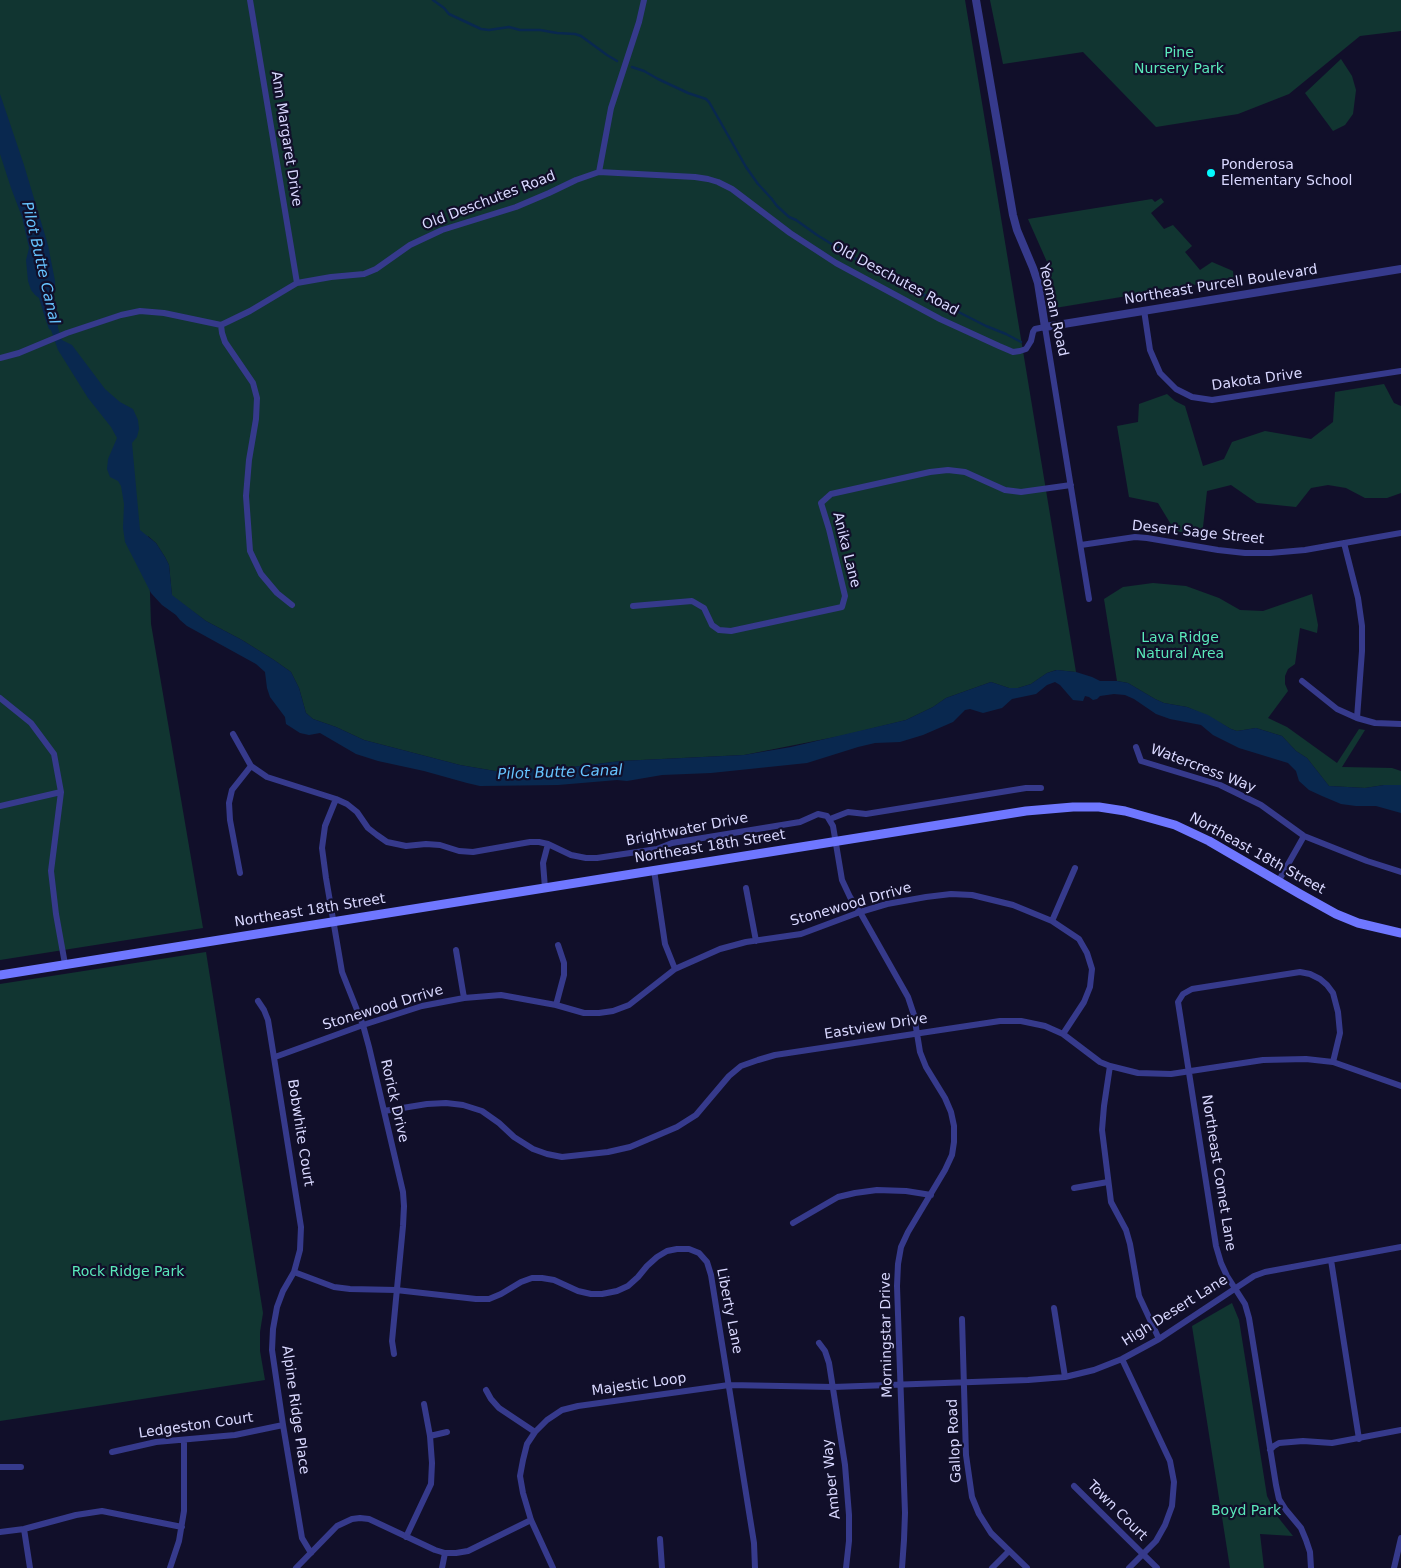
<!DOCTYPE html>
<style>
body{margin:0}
canvas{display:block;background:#110f2a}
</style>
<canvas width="1401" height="1568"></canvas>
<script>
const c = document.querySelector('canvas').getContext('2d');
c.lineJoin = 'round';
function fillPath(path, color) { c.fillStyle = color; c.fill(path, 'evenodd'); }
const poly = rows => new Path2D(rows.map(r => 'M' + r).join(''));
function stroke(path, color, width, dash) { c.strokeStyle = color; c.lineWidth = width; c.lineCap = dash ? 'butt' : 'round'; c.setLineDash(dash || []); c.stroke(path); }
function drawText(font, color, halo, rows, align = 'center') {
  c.font = font + ' "DejaVu Sans",sans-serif'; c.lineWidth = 4.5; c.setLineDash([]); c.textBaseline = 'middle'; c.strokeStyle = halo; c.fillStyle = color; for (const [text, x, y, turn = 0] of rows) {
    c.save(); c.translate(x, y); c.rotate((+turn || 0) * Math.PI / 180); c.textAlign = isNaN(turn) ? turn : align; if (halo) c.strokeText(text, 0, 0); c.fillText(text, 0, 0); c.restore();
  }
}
const green = poly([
 [0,0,965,0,1076,672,1056,670,1047,673,1031,684,1018,688,1009,688,991,682,946,698,933,707,906,720,845,735,744,755,621,761,572,767,512,771,495,771,460,765,364,740,336,727,313,719,306,713,299,688,291,672,274,660,242,640,206,621,172,596,169,565,165,557,156,543,148,536,151,624,203,928,0,960],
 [990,0,1401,0,1401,31,1360,36,1289,94,1238,114,1156,127,1083,52,1003,64],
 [1341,59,1352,76,1356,90,1353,114,1345,125,1333,131,1305,93],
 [1161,198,1164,202,1151,213,1164,229,1173,225,1192,246,1185,252,1200,270,1212,262,1233,271,1234,280,1199,284,1055,308,1052,286,1047,262,1028,219,1152,199,1155,202],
 [1384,384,1394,403,1401,406,1401,493,1387,498,1365,498,1346,488,1328,485,1311,488,1296,507,1257,503,1231,485,1207,491,1202,536,1175,531,1158,503,1129,497,1117,426,1138,422,1139,404,1167,394,1175,401,1185,406,1203,466,1224,459,1232,442,1265,431,1311,439,1333,422,1335,392],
 [1153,583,1186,586,1219,598,1240,610,1263,611,1312,594,1318,625,1317,633,1300,628,1295,664,1288,669,1285,676,1285,684,1288,691,1268,718,1287,727,1337,763,1359,729,1365,730,1342,767,1392,768,1401,771,1401,785,1384,785,1365,788,1329,786,1307,758,1296,751,1282,736,1256,728,1237,731,1231,729,1208,716,1187,707,1164,703,1155,699,1128,683,1117,681,1104,599,1123,587],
 [206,952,263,1313,260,1332,260,1351,265,1380,0,1421,0,984],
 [1232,1303,1239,1320,1267,1496,1277,1516,1293,1536,1260,1534,1264,1568,1230,1568,1192,1326]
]);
const water = poly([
 [0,94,24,165,48,245,55,281,55,288,53,294,49,296,49,300,57,319,58,328,62,340,72,345,105,389,120,402,133,409,138,420,139,429,137,437,132,443,140,530,156,543,165,557,169,565,172,595,206,621,242,640,274,660,291,672,299,688,306,713,313,719,336,727,364,740,460,765,495,771,512,771,572,767,621,761,744,755,791,747,906,720,933,707,946,698,991,682,1009,688,1018,688,1031,684,1047,673,1057,670,1076,672,1092,677,1100,681,1117,681,1128,683,1155,699,1164,703,1187,707,1208,715,1231,729,1237,731,1256,728,1282,736,1296,751,1307,758,1329,786,1365,788,1384,785,1401,785,1401,813,1376,806,1356,806,1341,804,1322,796,1309,790,1299,781,1296,771,1288,763,1239,748,1213,735,1201,725,1170,719,1156,714,1134,699,1125,695,1114,694,1100,696,1097,699,1093,700,1089,697,1085,696,1083,701,1073,700,1060,685,1055,682,1047,685,1036,694,1012,699,1002,708,983,713,970,709,965,710,953,722,923,735,900,742,875,743,858,747,807,763,711,773,662,775,627,781,617,780,558,785,480,786,467,783,424,771,378,761,356,754,320,733,309,735,300,733,286,724,285,717,270,697,267,688,265,672,256,664,187,626,180,620,176,615,162,605,151,593,125,542,123,528,124,504,121,486,118,481,110,477,107,469,108,459,117,438,111,427,88,398,58,350,51,330,49,329,46,321,39,298,35,295,31,290,28,281,26,260,29,248,22,217,11,188,0,154]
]);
const stream = poly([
 [433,0,444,8,449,14,481,29,489,30,509,27,520,30,540,30,557,33,575,34,581,36,607,55,617,61],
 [632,67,644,71,658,79,688,93,706,99,709,102,746,167,758,184,771,198,777,206,789,217,796,220,817,235,890,280,933,299,986,326,1006,334,1021,342]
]);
const minor = poly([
 [250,0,297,283],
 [599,172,611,108,639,22,644,0],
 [1144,310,1150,350,1160,373,1176,389,1192,397,1212,400,1401,371],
 [221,325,222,333,225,342,253,383,257,398,256,419,249,460,246,496,250,551,261,574,277,593,292,605],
 [0,358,19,353,67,333,121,315,140,311,164,313,221,325,250,311,297,283,331,277,364,274,376,269,410,245,442,230,516,207,549,193,576,180,599,172,695,177,708,179,718,182,732,189,790,233,836,263,940,319,999,346,1013,352,1020,351,1026,349,1031,341,1033,332,1035,329,1045,327,1089,599],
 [1344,543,1358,598,1362,626,1362,651,1357,718],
 [1081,545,1135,537,1147,538,1218,550,1245,553,1270,553,1305,550,1401,533],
 [633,606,692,601,704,608,712,625,719,630,731,631,842,607,845,596,829,529,821,503,831,494,930,472,948,470,965,472,1005,490,1021,492,1071,485],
 [1302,681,1337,709,1357,718,1375,723,1401,724],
 [0,698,31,723,54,754,61,792,51,871,56,914,65,964],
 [233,734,251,766,267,777,336,799,347,804,357,812,368,828,377,835,387,842,406,846,426,844,440,845,459,851,473,852,530,842,539,842,548,844,571,855,586,858,597,858,657,849,672,843,800,822,818,814,827,816,833,826,842,880,850,897,860,912,908,997,914,1015,920,1052,926,1067,945,1098,951,1112,954,1126,954,1142,952,1155,945,1170,908,1232,901,1247,898,1264,897,1286,905,1513,904,1540,902,1568],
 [1136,747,1141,761,1220,785,1261,805,1304,836,1367,861,1401,872],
 [336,799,325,826,322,848,326,878,342,972,363,1025,369,1047,403,1192,404,1206,403,1226,392,1341,394,1354],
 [0,806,61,792],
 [830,819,848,812,866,814,1026,788,1041,788],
 [654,870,665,944,675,969],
 [240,873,230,820,229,803,232,790,251,766],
 [1278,882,1304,836],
 [545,888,543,863,548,844],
 [746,888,756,941],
 [1052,921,1075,868],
 [456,950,464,998],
 [258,1001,264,1010,268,1020,301,1227,300,1250,294,1272,283,1291,277,1307,273,1329,272,1350,283,1425,302,1538,311,1553],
 [556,1005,564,975,564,963,558,945],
 [275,1057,363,1025,422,1006,464,998,501,995,556,1005,584,1013,599,1013,613,1011,629,1005,675,969,720,949,746,942,801,934,860,912,887,904,926,897,951,894,972,895,1013,905,1052,921,1079,939,1087,953,1092,969,1090,987,1084,1002,1063,1034],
 [1110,1066,1104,1106,1102,1130,1111,1202,1126,1230,1130,1244,1139,1296,1159,1339],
 [384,1111,427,1104,446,1103,463,1105,482,1111,499,1123,514,1137,533,1149,547,1154,562,1157,608,1152,630,1147,677,1127,696,1115,729,1076,741,1066,758,1060,775,1055,1000,1021,1021,1021,1045,1026,1063,1034,1100,1062,1110,1066,1138,1073,1171,1074,1263,1060,1306,1059,1333,1062,1401,1086],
 [1074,1188,1108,1182],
 [793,1223,838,1197,855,1193,877,1190,906,1191,931,1195],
 [1331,1260,1359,1439],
 [294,1272,334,1287,350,1289,396,1290,476,1299,489,1299,501,1294,521,1282,532,1278,542,1278,554,1280,578,1291,591,1294,602,1294,617,1291,628,1286,638,1277,647,1266,657,1257,667,1251,677,1249,689,1249,699,1253,707,1262,711,1275,754,1543,755,1568],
 [1054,1308,1065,1377],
 [962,1319,966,1455,972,1497,979,1514,991,1533,1027,1568],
 [819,1343,825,1351,829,1363,845,1465,849,1515,849,1541,846,1568],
 [1122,1359,1170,1461,1174,1482,1172,1506,1165,1525,1156,1541,1129,1568],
 [486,1390,491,1399,499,1408,535,1432],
 [430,1436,447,1432],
 [1270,1450,1274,1446,1279,1443,1303,1441,1332,1443,1401,1430],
 [112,1452,156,1442,235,1435,283,1425],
 [0,1467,21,1467],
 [1074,1486,1157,1568],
 [24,1529,30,1568],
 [0,1532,24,1529,76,1515,102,1511,182,1527],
 [406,1537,431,1484,432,1463,430,1436,424,1404],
 [660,1539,662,1568],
 [170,1568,179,1541,184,1511,184,1440],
 [296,1568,337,1526,352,1519,360,1518,369,1519,435,1550,445,1553,456,1553,468,1551,531,1520],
 [442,1568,445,1553],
 [553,1568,531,1520,523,1493,520,1476,523,1460,527,1444,535,1432,547,1420,562,1410,578,1406,729,1385,833,1387,1028,1380,1065,1377,1094,1370,1122,1359,1159,1339,1254,1276,1265,1272,1401,1247],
 [992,1568,1009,1551],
 [1311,1568,1310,1552,1306,1540,1301,1528,1286,1510,1279,1499,1276,1485,1249,1318,1245,1304,1227,1276,1221,1263,1216,1246,1178,1002,1183,994,1192,989,1300,972,1310,974,1320,979,1327,985,1333,993,1338,1012,1340,1033,1333,1062],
 [1394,1568,1401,1538]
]);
const tertiary = poly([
 [976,0,1013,215,1017,230,1033,268,1038,283,1045,327,1401,269]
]);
const secondary = poly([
 [0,975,1026,811,1073,807,1099,807,1125,811,1175,825,1209,841,1300,894,1336,914,1358,923,1401,933]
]);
const markers = [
 [1211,173,5,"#04faff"]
];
const parkNames = [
 ["Pine",1179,53],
 ["Nursery Park",1179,69],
 ["Lava Ridge",1180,638],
 ["Natural Area",1180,654],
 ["Rock Ridge Park",128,1272],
 ["Boyd Park",1246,1511]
];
const streetNames = [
 ["Ann Margaret Drive",286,139,81],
 ["Old Deschutes Road",489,201,-21],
 ["Old Deschutes Road",895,279,28],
 ["Northeast Purcell Boulevard",1221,285,-9],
 ["Yeoman Road",1053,310,78],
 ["Dakota Drive",1257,380,-8],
 ["Desert Sage Street",1198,533,6],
 ["Anika Lane",846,550,76],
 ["Watercress Way",1203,769,21],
 ["Brightwater Drive",687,830,-11],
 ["Northeast 18th Street",710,847,-9],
 ["Northeast 18th Street",1257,854,29],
 ["Stonewood Drrive",851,905,-16],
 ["Northeast 18th Street",310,911,-9],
 ["Stonewood Drrive",383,1008,-17],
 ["Eastview Drive",876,1027,-9],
 ["Rorick Drive",394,1101,77],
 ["Bobwhite Court",300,1133,81],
 ["Northeast Comet Lane",1218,1173,81],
 ["Liberty Lane",729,1311,79],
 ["High Desert Lane",1175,1311,-32],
 ["Morningstar Drive",887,1335,-91],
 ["Majestic Loop",639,1385,-8],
 ["Alpine Ridge Place",295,1410,82],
 ["Ledgeston Court",196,1426,-8],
 ["Gallop Road",955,1441,-93],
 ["Amber Way",832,1479,-96],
 ["Town Court",1117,1511,45]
];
const poiNames = [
 ["Ponderosa",1221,165],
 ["Elementary School",1221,181]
];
const waterNames = [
 ["Pilot Butte Canal",40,263,77],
 ["Pilot Butte Canal",560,773,-2]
];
fillPath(green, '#113531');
fillPath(water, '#09284f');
stroke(stream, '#09284f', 2.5);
stroke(minor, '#363a8c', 6);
stroke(tertiary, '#363a8c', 8);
stroke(secondary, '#6f77ff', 9);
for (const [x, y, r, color] of markers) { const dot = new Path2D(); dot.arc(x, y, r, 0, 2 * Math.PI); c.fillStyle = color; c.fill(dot); stroke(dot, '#110f2a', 2); }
drawText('14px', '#5ae9ba', '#110f2a', parkNames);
drawText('14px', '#d9d8ff', '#110f2a', streetNames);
drawText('14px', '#d9d8ff', '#110f2a', poiNames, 'left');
drawText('italic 15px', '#66c4ff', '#110f2a', waterNames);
</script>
